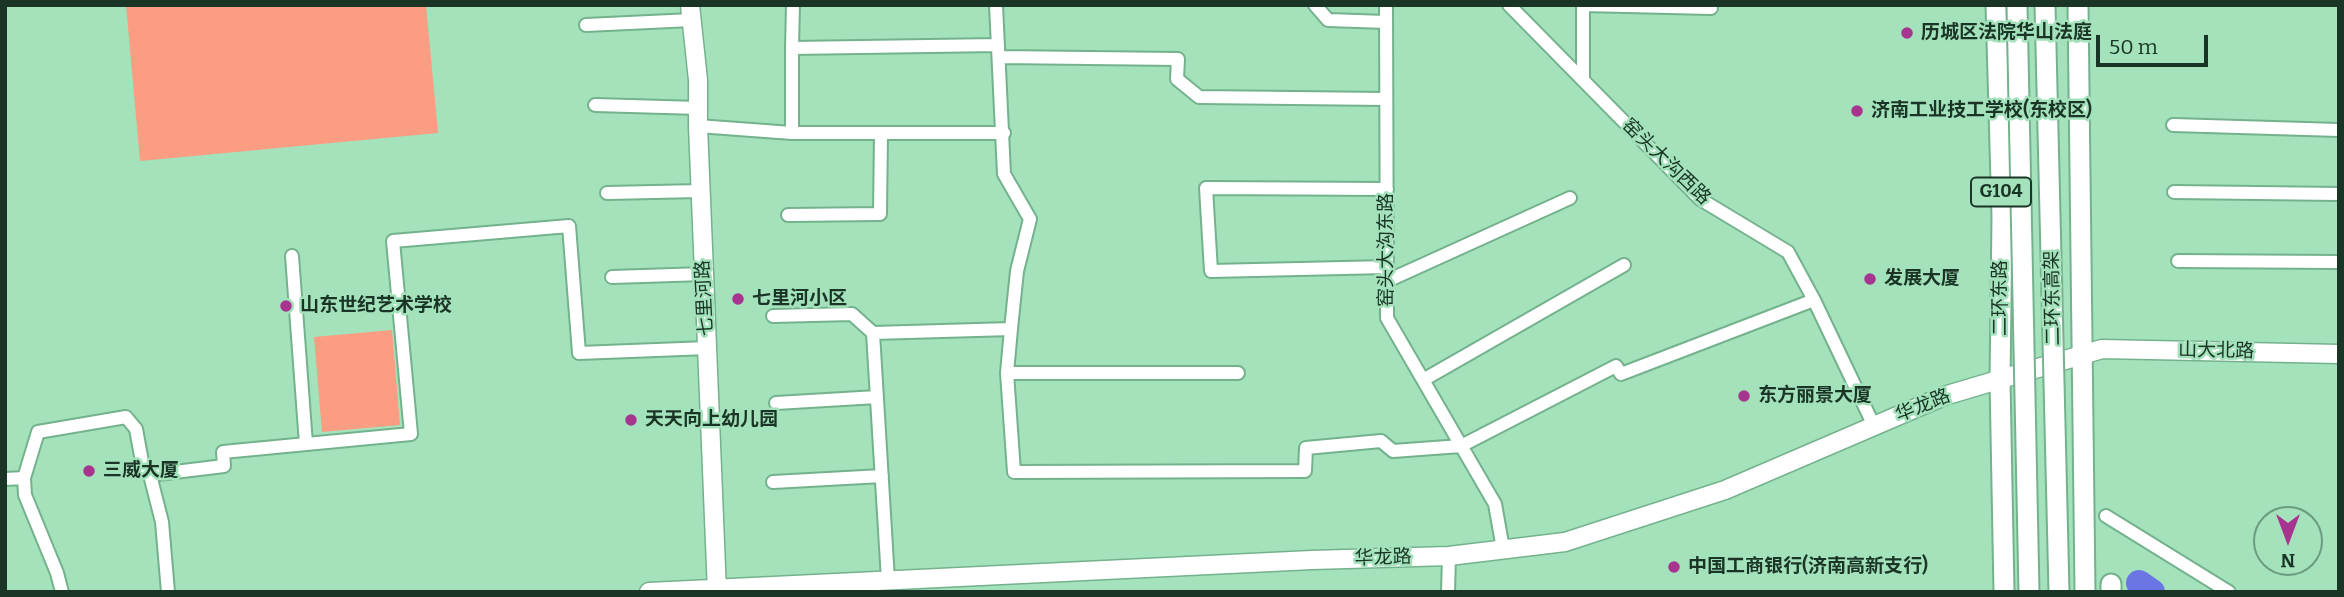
<!DOCTYPE html>
<meta charset="utf-8">
<style>
body{margin:0}
#map{position:relative;width:2344px;height:597px;overflow:hidden;background:#a3e2bb;font-family:Bitter,serif}
canvas{display:block}
.frame{position:absolute;inset:0;border:7px solid #1a3425;pointer-events:none}
.north{position:absolute;left:2253px;top:506px;width:70px;height:70px;box-sizing:border-box;background:#a3e2bb;border:2px solid #6c9c7f;border-radius:50%;rotate:180deg;font-size:19px;font-weight:700;line-height:28px;text-align:center;color:#1a3425}
.north::after{content:'';display:block;margin:auto;width:24px;height:32px;background:#a73590;clip-path:polygon(50% 0,100% 100%,50% 72%,0 100%)}
.scale{position:absolute;left:2096px;top:35px;width:112px;height:32px;box-sizing:border-box;border:4px solid #1a3425;border-top:0;padding-left:9px;font-size:21px;line-height:24px;white-space:nowrap;color:#1a3425;-webkit-text-stroke:5px #a3e2bb;paint-order:stroke}
</style>
<div id="map">
<canvas width="2344" height="597"></canvas>
<div class="frame"></div>
<div class="north">N</div>
<div class="scale">50 m</div>
</div>
<script>
const c = document.querySelector('canvas').getContext('2d');
c.lineJoin = 'round';
function fillPath(path, color) { c.fillStyle = color; c.fill(path, 'evenodd'); }
const poly = rows => new Path2D(rows.map(r => 'M' + r).join(''));
function stroke(path, color, width, dash) { c.strokeStyle = color; c.lineWidth = width; c.lineCap = dash ? 'butt' : 'round'; c.setLineDash(dash || []); c.stroke(path); }
function drawText(font, color, halo, rows, align = 'center') {
  c.font = font + ' Bitter,"Noto Sans SC",serif'; c.lineWidth = 5; c.setLineDash([]); c.textBaseline = 'middle'; c.strokeStyle = halo; c.fillStyle = color; for (const [text, x, y, turn = 0] of rows) {
    c.save(); c.translate(x, y); c.rotate((+turn || 0) * Math.PI / 180); c.textAlign = isNaN(turn) ? turn : align; if (halo) c.strokeText(text, 0, 0); c.fillText(text, 0, 0); c.restore();
  }
}
const green = poly([
 [126,5,426,5,438,133,140,161],
 [392,330,400,425,322,432,314,337]
]);
const river = poly([
 [2139,583,2152,592]
]);
const minor = poly([
 [1315,5,1328,20,1386,22],
 [1386,5,1387,318,1495,504,1503,549],
 [1509,5,1700,199,1788,252,1814,300,1874,426],
 [586,25,692,20],
 [792,48,793,5],
 [999,57,1178,59,1177,79,1199,97,1386,99],
 [1583,80,1583,5,1711,8],
 [595,105,699,108],
 [2173,125,2339,130],
 [698,126,792,133,1004,133],
 [792,133,792,48,998,45],
 [1387,189,1206,188,1211,271,1387,267],
 [2174,192,2339,194],
 [607,193,700,191],
 [788,215,880,214,881,133],
 [292,256,306,444],
 [2178,261,2339,262],
 [612,277,704,274],
 [1387,281,1570,198],
 [773,316,852,314,873,333],
 [1011,329,1007,373,1014,472,1305,471,1306,448,1381,441,1393,451,1461,446,1616,366,1621,374,1814,300],
 [1007,373,1238,373],
 [1423,380,1624,265],
 [776,403,877,397],
 [150,475,162,522,168,592],
 [5,479,24,478],
 [773,482,882,476],
 [2106,516,2229,592],
 [888,580,873,333,1011,329,1017,271,1030,219,1004,174,996,5],
 [62,592,57,573,25,495,24,478,38,432,126,417,136,429,143,467,150,475,224,466,223,452,411,434,393,241,569,226,579,353,708,348],
 [1448,592,1449,556]
]);
const secondary = poly([
 [690,5,698,80,698,126,717,592],
 [649,592,1312,560,1449,556,1565,542,1725,490,1944,396,2102,349,2339,354]
]);
const trunk = poly([
 [1996,5,2002,217,2000,380,2004,592],
 [2078,5,2085,592],
 [2111,584,2111,592]
]);
const trunkBridge = poly([
 [2017,5,2029,592],
 [2045,5,2059,592]
]);
const markers = [
 [1907,33,7,"#a73590"],
 [1857,111,7,"#a73590"],
 [1870,279,7,"#a73590"],
 [738,299,7,"#a73590"],
 [286,306,7,"#a73590"],
 [1744,396,7,"#a73590"],
 [631,420,7,"#a73590"],
 [89,471,7,"#a73590"],
 [1674,567,7,"#a73590"]
];
const shields = [
 [2001,192,60]
];
const shieldNames = [
 ["G104",2001,192]
];
const poiNames = [
 ["历城区法院华山法庭",1921,33],
 ["济南工业技工学校(东校区)",1871,111],
 ["发展大厦",1884,279],
 ["七里河小区",752,299],
 ["山东世纪艺术学校",300,306],
 ["东方丽景大厦",1758,396],
 ["天天向上幼儿园",645,420],
 ["三威大厦",103,471],
 ["中国工商银行(济南高新支行)",1688,567]
];
const streetNames = [
 ["窑头大沟西路",1666,162,44],
 ["窑头大沟东路",1387,250,-90],
 ["七里河路",705,298,-93],
 ["二环东路",2001,298,-90],
 ["二环东高架",2053,298,-91],
 ["山大北路",2216,351,1],
 ["华龙路",1923,406,-22],
 ["华龙路",1383,558,-2]
];
fillPath(green, '#fa9d82');
stroke(river, '#6c75e4', 26);
stroke(minor, '#74b28d', 16);
stroke(secondary, '#74b28d', 21);
stroke(trunk, '#74b28d', 23);
stroke(minor, '#fff', 12);
stroke(secondary, '#fff', 18);
stroke(trunk, '#fff', 19);
stroke(trunkBridge, '#74b28d', 23, []);
stroke(trunkBridge, '#fff', 19);
for (const [x, y, r, color] of markers) { const dot = new Path2D(); dot.arc(x, y, r, 0, 2 * Math.PI); c.fillStyle = color; c.fill(dot); stroke(dot, '#a3e2bb', 2.5); }
for (const [x, y, w] of shields) { const box = new Path2D(); box.roundRect(x - w / 2, y - 14.5, w, 29, 5); c.fillStyle = '#a3e2bb'; c.fill(box); stroke(box, '#1a3425', 2); }
drawText('bold 18px', '#1a3425', null, shieldNames);
drawText('bold 19px', '#1a3425', '#a3e2bb', poiNames, 'left');
drawText('19px', '#1a3425', '#a3e2bb', streetNames);
</script>
